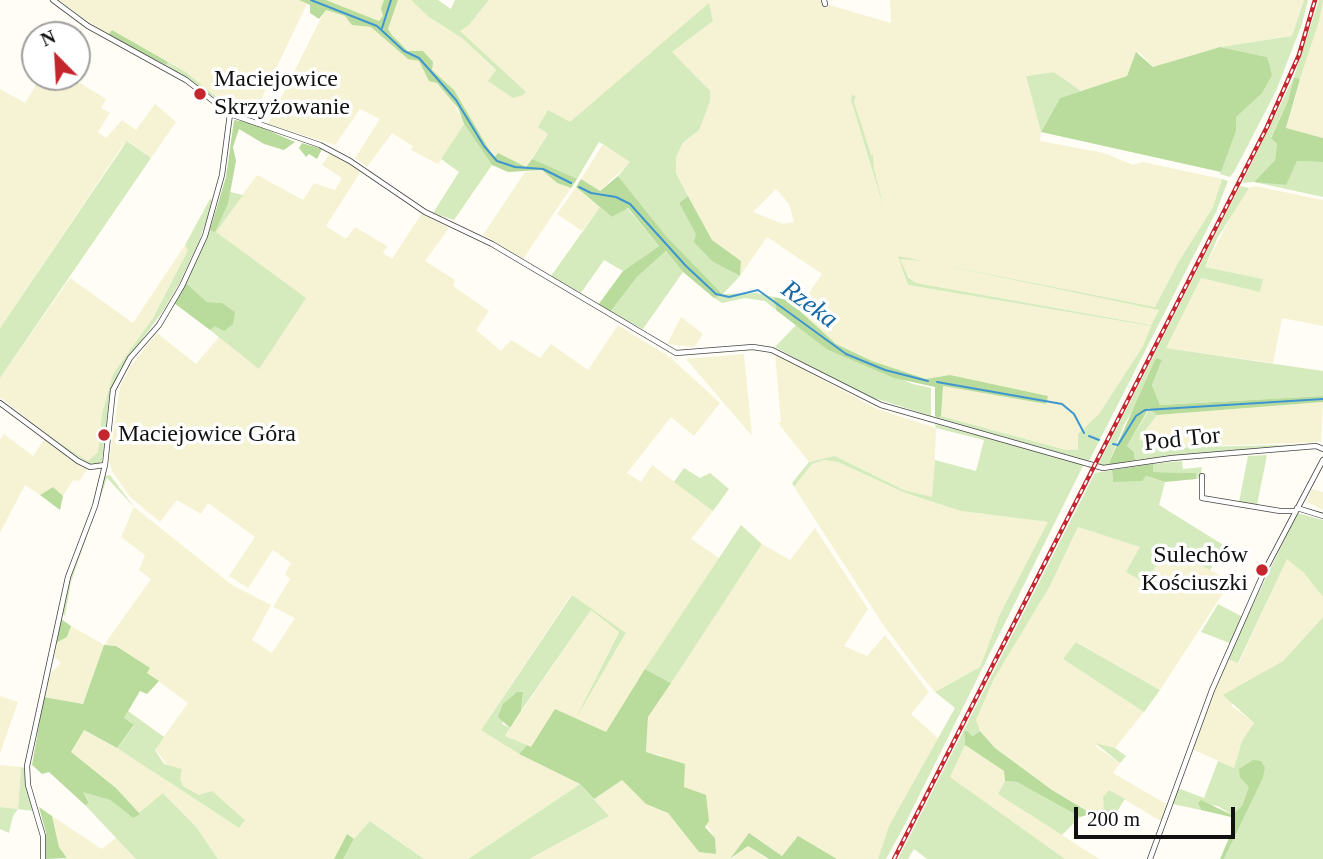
<!DOCTYPE html>
<meta charset="utf-8">
<style>
body{margin:0}
#map{position:relative;width:1323px;height:859px;overflow:hidden;background:#fffdf5;font-family:Georgia,serif}
canvas{display:block}
.north{position:absolute;left:21px;top:21px;width:70px;height:70px;box-sizing:border-box;background:#fff;border:2px solid #a0a0a0;border-radius:50%;rotate:336deg;font-size:19px;font-weight:700;line-height:28px;text-align:center;color:#111}
.north::after{content:'';display:block;margin:auto;width:24px;height:32px;background:#c4262e;clip-path:polygon(50% 0,100% 100%,50% 72%,0 100%)}
.scale{position:absolute;left:1074px;top:807px;width:161px;height:32px;box-sizing:border-box;border:4px solid #111;border-top:0;padding-left:9px;font-size:21px;line-height:24px;white-space:nowrap;color:#111;-webkit-text-stroke:5px #fff;paint-order:stroke}
</style>
<div id="map">
<canvas width="1323" height="859"></canvas>
<div class="north">N</div>
<div class="scale">200 m</div>
</div>
<script>
const c = document.querySelector('canvas').getContext('2d');
c.lineJoin = 'round';
function fillPath(path, color) { c.fillStyle = color; c.fill(path, 'evenodd'); }
const poly = rows => new Path2D(rows.map(r => 'M' + r).join(''));
function stroke(path, color, width, dash) { c.strokeStyle = color; c.lineWidth = width; c.lineCap = dash ? 'butt' : 'round'; c.setLineDash(dash || []); c.stroke(path); }
function drawText(font, color, halo, rows, align = 'center') {
  c.font = font + ' Georgia,serif'; c.lineWidth = 7; c.setLineDash([]); c.textBaseline = 'middle'; c.strokeStyle = halo; c.fillStyle = color; for (const [text, x, y, turn = 0] of rows) {
    c.save(); c.translate(x, y); c.rotate((+turn || 0) * Math.PI / 180); c.textAlign = isNaN(turn) ? turn : align; if (halo) c.strokeText(text, 0, 0); c.fillText(text, 0, 0); c.restore();
  }
}
const farmland = poly([
 [58,0,299,0,307,4,253,116,233,110,186,72,112,30,108,35],
 [326,0,384,0,381,8,384,16,379,21],
 [398,0,412,0,429,17,463,39,520,94,459,30,469,25,489,0,822,0,826,9,829,5,891,23,890,0,1304,0,1292,36,1220,47,1153,67,1139,52,1127,76,1081,91,1054,72,1026,76,1041,132,1040,141,1104,153,1133,165,1143,162,1222,179,1213,207,1179,261,1155,307,898,256,1159,309,1151,325,916,283,905,273,908,285,1151,326,1143,346,1099,414,1082,432,1079,450,1066,450,941,416,943,386,1045,404,1047,396,950,375,926,379,872,361,836,344,798,309,822,274,767,237,740,276,741,261,712,240,676,173,676,157,683,144,699,130,701,82,671,52,713,21,709,4,570,123,548,110,548,134,526,167,498,154,494,159,454,90,432,70,423,51,409,51,392,35,388,29],
 [856,96,854,102,884,209,851,100],
 [776,189,789,204,794,222,783,224,753,212],
 [1323,0,1323,138,1286,129],
 [325,10,345,16,353,25,371,27,419,61,429,80,437,83,451,98,464,124,438,164,411,150,413,146,392,133,367,167,355,158,380,119,360,109,335,145,268,124],
 [41,77,53,77,70,87,75,80,106,99,101,108,110,113,98,132,106,138,122,120,136,130,155,104,176,122,151,158,128,141,121,148,0,328,0,89,25,103],
 [603,144,631,162,599,191,581,179],
 [330,153,361,171,326,226,346,239,355,227,387,246,383,253,392,259,422,213,449,228,425,261,455,280,453,286,489,311,476,330,501,351,511,340,540,358,551,344,588,370,618,325,671,358,720,403,694,436,671,417,627,473,641,482,652,465,713,511,691,539,719,558,606,732,531,747,505,736,591,610,619,631,583,705,626,634,571,595,481,730,519,754,580,784,468,859,424,859,371,821,354,839,347,834,334,859,218,859,197,828,164,794,140,814,115,787,71,753,83,730,117,748,239,828,244,819,212,792,199,795,183,786,155,749,188,703,146,672,149,668,116,646,104,645,83,704,44,697,48,676,61,663,54,656,56,643,67,637,71,626,104,645,151,579,139,570,145,555,121,537,134,507,232,585,271,605,252,640,272,653,295,618,273,607,290,579,285,574,291,563,273,550,248,588,229,576,255,537,208,503,201,514,177,500,160,522,130,497,112,471,109,461,120,387,130,367,157,333,196,364,219,337,259,368,305,298,215,232,257,175,303,200,314,183,335,190,342,178,322,165],
 [542,170,557,183,571,188,523,259,483,235,525,172],
 [1255,186,1323,200,1323,326,1282,318,1273,363,1166,348,1201,278,1260,291,1262,279,1205,267,1233,212,1249,188],
 [576,187,600,207,582,231,557,214],
 [185,245,188,250,153,318,113,375,102,414,98,452,89,462,53,439,0,397,0,378,70,278,133,323],
 [681,317,703,334,694,347,667,344],
 [744,354,752,436,686,359],
 [775,354,877,409,936,428,933,498,904,490,835,456,809,462,778,423,781,422],
 [1323,402,1321,442,1155,448,1139,439,1157,415],
 [4,434,33,456,45,438,88,468,79,481,73,480,63,496,53,487,40,495,25,485,0,533,0,440],
 [824,460,838,462,903,492,975,513,1049,522,1000,614,980,667,935,692,919,673,882,623,794,487,812,464],
 [1312,489,1323,492,1323,510,1307,502],
 [1078,527,1141,547,1145,583,1167,547,1231,581,1160,690,1077,642,1063,659,1144,712,1115,748,1094,745,1120,763,1113,773,1168,805,1162,822,1109,790,1103,798,1104,820,1052,790,995,748,977,727,976,720,994,679,1050,586],
 [815,528,868,609,844,646,867,656,885,635,929,692,911,714,939,739,890,826,878,859,837,859,798,837,782,856,749,833,730,859,529,859,609,816,594,799,622,780,646,804,668,813,699,852,715,838,661,755,646,753,648,717,762,544,790,560],
 [1287,558,1303,572,1323,597,1323,617,1283,661,1261,674,1231,705,1254,723,1240,748,1234,768,1192,749,1227,659,1239,663],
 [0,696,18,702,0,753],
 [965,745,1004,771,1005,781,999,794,1099,859,1065,859,949,778],
 [0,765,21,767,18,809,0,807],
 [52,816,102,849,118,836,136,859,64,859,67,857,59,847],
 [748,846,764,857,769,859,732,859]
]);
const green = poly([
 [411,0,438,0,451,9,455,0,489,0,469,25,460,31,526,92,523,95,513,98,488,81,496,70,463,39,429,17],
 [1304,0,1308,0,1302,24,1276,91,1234,172,1230,177,1220,174,1236,131,1236,117,1267,57,1220,47,1292,36],
 [1319,0,1323,0,1319,21,1300,79,1294,77,1288,101,1271,137,1277,144,1275,160,1255,181,1285,185,1297,161,1323,162,1323,197,1254,182,1242,183,1294,77],
 [709,3,713,21,672,52,710,91,710,101,699,130,683,143,676,157,676,173,688,196,679,203,713,262,740,276,723,294,756,293,774,297,776,310,765,301,745,298,722,303,714,298,721,294,667,237,618,176,630,162,603,144,599,142,577,179,566,177,532,159,548,134,538,127,548,110,570,122],
 [168,62,186,72,233,110,166,65],
 [1054,72,1081,91,1060,98,1041,132,1026,76],
 [852,95,856,96,854,102,871,155,873,155,874,169,884,209,851,100],
 [464,124,492,165,454,220,433,213,459,172,441,159],
 [127,141,151,158,0,378,0,328],
 [1222,179,1228,181,1216,212,1089,461,938,418,941,416,1066,450,1078,450,1078,434,1099,414,1143,346,1151,326,908,285,898,256,1155,307,1179,261,1213,207],
 [900,259,923,261,1159,310,1151,325,916,283,908,277],
 [1240,186,1249,188,1218,237,1205,267,1263,279,1260,292,1201,278,1166,348,1323,371,1323,396,1160,405,1152,385,1162,360,1124,425,1108,465,1098,465],
 [230,192,243,195,216,232,306,298,259,369,210,330,222,303,207,302,186,283,210,230,215,231,228,204],
 [210,199,213,201,198,244,180,282,163,311,119,371,109,400,102,461,98,465,89,464,53,439,88,461,98,452,102,414,113,374,153,318,188,250,185,245],
 [600,207,612,217,627,208,659,246,623,271,604,260,581,293,551,276],
 [666,251,683,272,643,329,610,312,637,277],
 [797,324,828,350,913,384,931,388,931,416,858,393,775,347],
 [1150,408,1157,415,1139,439,1155,448,1323,444,1135,460,1134,452,1127,446],
 [935,424,1084,464,903,828,886,859,878,859,889,826,955,708,935,692,980,667,1000,614,1048,522,961,511,903,492,838,462,824,460,812,464,794,487,792,483,809,462,835,456,904,490,932,497,935,460,976,471,984,440,936,428],
 [1267,455,1257,505,1239,502,1248,456],
 [1182,461,1183,469,1202,467,1200,478,1196,479,1196,473,1153,472,1153,464],
 [684,468,700,478,710,473,729,489,713,511,674,482],
 [1112,470,1113,482,1145,476,1165,482,1159,505,1225,546,1210,570,1168,547,1145,583,1126,572,1140,547,1078,527,1050,586,994,679,976,720,980,731,971,736,964,732,965,745,950,777,1065,859,927,859,914,849,908,859,898,859,1095,473],
 [110,475,134,507,107,478,71,582,65,616,62,614,69,577,105,476],
 [1297,513,1323,520,1323,597,1303,572,1287,559,1238,663,1227,659],
 [741,525,762,544,671,683,645,669],
 [572,595,626,633,576,718,619,632,591,610,521,711,523,693,502,724,510,728,505,736,527,745,519,754,481,730],
 [1218,604,1243,617,1232,644,1201,632],
 [1323,617,1323,859,1224,859,1262,780,1250,786,1242,806,1232,815,1218,806,1198,803,1201,810,1172,804,1178,788,1204,798,1218,761,1234,768,1242,741,1254,723,1223,695,1283,661],
 [1076,642,1160,690,1144,712,1063,659],
 [128,711,164,737,155,750,164,764,182,769,180,779,183,786,199,795,212,791,245,820,239,828,117,748,134,726,124,718],
 [1095,743,1115,748,1126,756,1120,763],
 [21,767,24,768,33,811,18,809,13,816,9,833,0,829,0,807,18,809],
 [1005,781,1017,782,1080,817,1062,835,998,794],
 [580,784,609,816,529,859,468,859],
 [1109,790,1125,799,1109,824,1104,820,1103,797],
 [82,791,110,800,133,818,163,793,197,828,218,859,136,859,85,805,89,802],
 [370,821,424,859,343,859,354,839]
]);
const forest = poly([
 [299,0,326,0,379,21,383,16,381,8,384,0,398,0,388,29,392,35,408,51,423,51,433,62,432,70,454,90,494,158,498,153,526,167,532,159,577,179,571,188,557,183,542,170,508,172,492,165,464,124,458,108,437,83,429,81,419,61,408,59,371,27,352,25,345,16,326,10,319,19,310,13,310,5],
 [112,30,168,62,166,65,108,35],
 [1220,47,1267,57,1272,75,1262,93,1236,117,1236,131,1221,172,1041,132,1060,98,1127,76,1136,52,1153,67],
 [1294,77,1300,79,1286,128,1323,138,1323,162,1297,161,1286,185,1254,182,1275,160,1277,144,1271,138,1288,101],
 [234,120,249,122,295,142,284,150,264,144,239,129,233,147,236,161,228,204,215,232,210,230,226,177],
 [302,143,322,149,317,159,309,154,306,157,299,148],
 [618,176,667,237,722,294,714,298,683,272,666,251,637,277,610,312,598,305,623,271,659,246,628,208,612,217,576,187,581,179,600,191],
 [688,196,712,240,741,261,740,276,713,262,694,242,696,234,679,203],
 [186,283,207,302,222,303,235,312,233,324,224,331,215,326,210,330,174,303],
 [774,297,788,300,836,344,872,361,926,379,950,375,1048,396,1046,404,943,386,941,416,938,418,935,416,935,387,894,378,828,350,776,310],
 [1156,358,1162,360,1152,385,1160,405,1323,396,1323,402,1157,415,1149,408,1127,446,1134,452,1135,460,1108,465],
 [1153,464,1153,472,1196,473,1196,479,1165,482,1146,476,1142,481,1113,482,1112,470],
 [53,487,63,496,60,510,40,495],
 [61,619,71,626,67,637,56,643],
 [104,645,116,646,150,668,147,673,159,681,147,694,140,691,124,718,134,725,117,748,84,730,71,752,116,788,140,814,133,818,110,800,83,792,89,803,85,805,49,772,42,774,32,765,44,697,83,704],
 [645,669,671,683,648,717,646,752,685,764,684,787,706,795,709,821,705,827,715,838,716,854,699,852,668,813,646,804,622,780,594,799,580,784,519,754,527,745,531,747,555,709,606,732],
 [517,692,523,692,521,711,510,728,498,717,503,704],
 [967,731,972,736,980,731,995,748,1052,790,1109,824,1100,824,1087,815,1080,817,1017,782,1005,781,1004,771,965,745,964,732],
 [1253,760,1261,761,1265,768,1262,780,1224,859,1220,859,1235,824,1231,817,1201,810,1198,803,1201,800,1232,815,1242,806,1249,787,1240,777,1239,769],
 [39,807,52,816,59,847,67,858,46,859,46,833],
 [749,833,782,856,798,836,837,859,769,859,748,846,730,859],
 [347,834,354,839,343,859,334,859]
]);
const stream = poly([
 [311,0,377,26,404,51,419,58,456,100,484,146,497,161,515,167,543,169,571,183],
 [382,28,391,0],
 [579,187,591,193,616,197,630,204,686,266,716,294,729,297,758,290,846,354,885,370,928,381],
 [937,382,1062,404,1074,414,1084,433],
 [1089,436,1099,440],
 [1113,444,1118,445,1136,416,1145,410,1323,399]
]);
const minor = poly([
 [53,0,88,26,186,80,230,114,320,145,350,161,425,212,492,244,676,353,753,347,772,350,881,405,1103,468,1172,458,1316,446,1323,449],
 [824,0,825,4],
 [0,403,78,461,90,467,105,465],
 [1202,476,1202,498,1280,511,1295,511],
 [1297,508,1323,516],
 [43,859,43,836,28,785,27,766,68,577,95,506,105,465,113,390,130,358,159,325,182,286,205,236,222,175,230,114],
 [1150,859,1212,690,1265,570,1323,460]
]);
const rail = poly([
 [894,859,1267,127,1299,55,1315,0]
]);
const markers = [
 [200,94,7,"#c4262e"],
 [104,435,7,"#c4262e"],
 [1262,570,7,"#c4262e"]
];
const poiNames = [
 ["Maciejowice",214,80],
 ["Skrzyżowanie",214,108],
 ["Maciejowice Góra",118,435],
 ["Sulechów",1248,556,"right"],
 ["Kościuszki",1248,584,"right"]
];
const streetNames = [
 ["Pod Tor",1182,440,-6]
];
const waterNames = [
 ["Rzeka",809,305,36]
];
fillPath(farmland, '#f6f3d4');
fillPath(green, '#d5ebbd');
fillPath(forest, '#b9dc9c');
stroke(stream, '#3f96cf', 2);
stroke(minor, '#444', 6);
stroke(minor, '#fff', 4.5);
stroke(rail, '#c4262e', 4.5);
stroke(rail, '#fff', 2, [5]);
for (const [x, y, r, color] of markers) { const dot = new Path2D(); dot.arc(x, y, r, 0, 2 * Math.PI); c.fillStyle = color; c.fill(dot); stroke(dot, '#fff', 2.5); }
drawText('24px', '#111', '#fff', poiNames, 'left');
drawText('24px', '#111', '#fff', streetNames);
drawText('italic 26px', '#1768a6', '#fff', waterNames);
</script>
